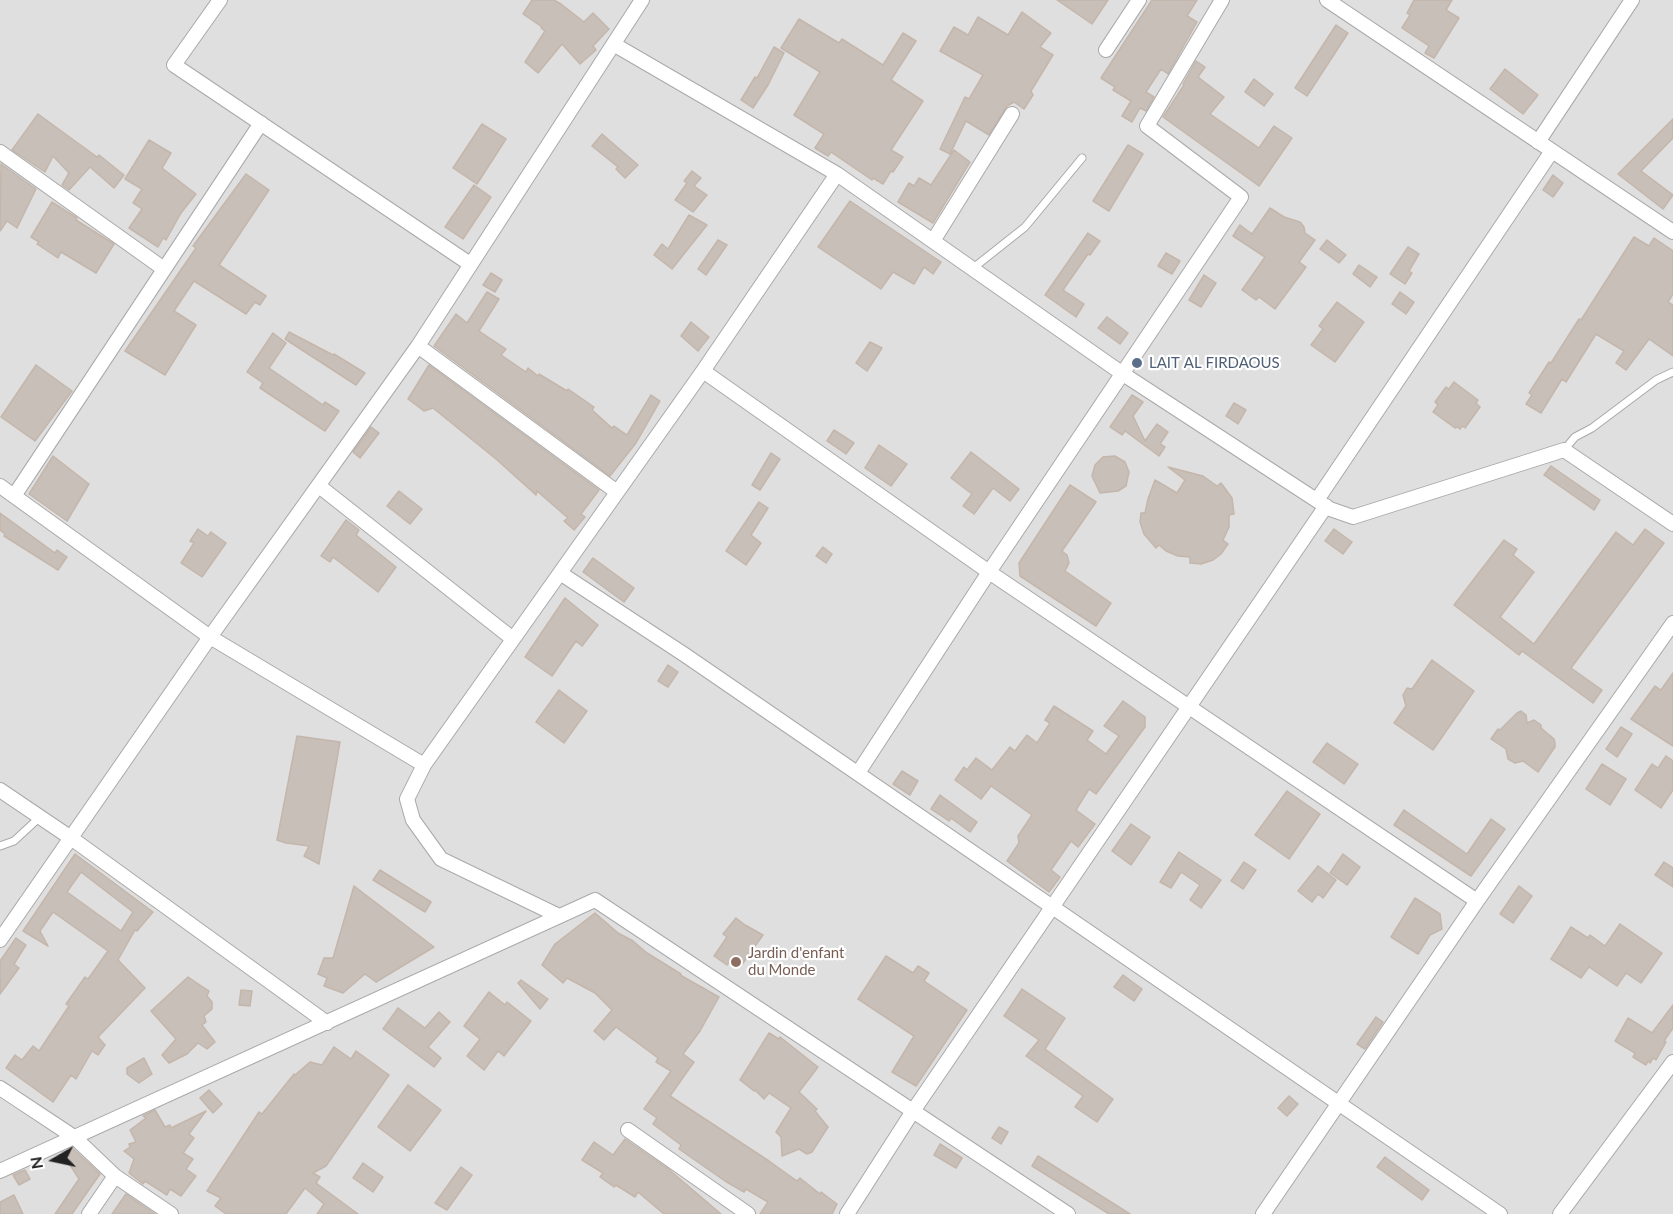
<!DOCTYPE html>
<style>
body{margin:0}
#map{position:relative;width:1673px;height:1214px;overflow:hidden;background:#f2efe9;font-family:Lato,sans-serif}
canvas{display:block}
.north{position:absolute;left:24px;top:1130px;width:60px;height:60px;-webkit-text-stroke:4px #fff;paint-order:stroke;rotate:261deg;font-size:16px;font-weight:700;line-height:24px;text-align:center;color:#222}
.north::after{content:'';display:block;margin:auto;width:21px;height:27px;background:#222;clip-path:polygon(50% 0,100% 100%,50% 72%,0 100%)}
</style>
<div id="map">
<canvas width="1673" height="1214"></canvas>
<div class="north">N</div>
</div>
<script>
const c = document.querySelector('canvas').getContext('2d');
c.lineJoin = 'round';
function fillPath(path, color) { c.fillStyle = color; c.fill(path, 'evenodd'); }
const poly = rows => new Path2D(rows.map(r => 'M' + r).join(''));
function stroke(path, color, width, dash) { c.strokeStyle = color; c.lineWidth = width; c.lineCap = dash ? 'butt' : 'round'; c.setLineDash(dash || []); c.stroke(path); }
function drawText(font, color, halo, rows, align = 'center') {
  c.font = font + ' Lato,sans-serif'; c.lineWidth = 4.5; c.setLineDash([]); c.textBaseline = 'middle'; c.strokeStyle = halo; c.fillStyle = color; for (const [text, x, y, turn = 0] of rows) {
    c.save(); c.translate(x, y); c.rotate((+turn || 0) * Math.PI / 180); c.textAlign = isNaN(turn) ? turn : align; if (halo) c.strokeText(text, 0, 0); c.fillText(text, 0, 0); c.restore();
  }
}
const residential = poly([
 [0,0,1673,0,1673,1214,0,1214]
]);
const building = poly([
 [532,0,554,0,561,4,584,22,593,13,609,29,593,46,596,50,580,64,562,44,538,73,525,62,545,31,541,28,542,27,523,14,532,0],
 [1057,0,1108,0,1092,24,1057,0],
 [1152,0,1197,0,1187,16,1197,22,1168,74,1161,69,1146,92,1154,97,1146,111,1140,108,1132,122,1122,116,1131,101,1113,90,1115,87,1101,78,1152,0],
 [1414,0,1452,0,1446,10,1459,18,1434,58,1425,53,1429,46,1402,28,1410,15,1407,13,1414,0],
 [1022,12,1051,33,1040,47,1053,55,1031,91,1033,95,1024,109,1014,102,1007,106,989,135,966,121,950,154,940,149,965,97,969,99,983,75,940,51,954,27,968,35,978,17,1008,35,1022,12],
 [799,19,839,43,842,39,883,65,903,33,916,41,891,80,923,101,891,150,903,157,893,172,891,171,883,184,873,178,872,180,831,152,828,156,815,148,824,134,794,115,820,72,781,48,799,19],
 [1336,25,1348,33,1307,96,1295,88,1336,25],
 [774,47,784,53,768,85,753,108,741,100,755,77,757,78,774,47],
 [1196,61,1205,67,1198,77,1224,97,1210,114,1259,148,1274,126,1292,138,1259,186,1163,117,1184,85,1183,84,1196,61],
 [1505,69,1538,95,1523,114,1490,89,1505,69],
 [1254,79,1273,94,1264,106,1245,92,1254,79],
 [38,114,97,157,99,155,124,175,114,188,90,167,69,190,62,185,69,173,53,156,45,172,12,150,38,114],
 [1673,119,1673,138,1641,171,1673,195,1663,209,1618,174,1673,119],
 [482,124,506,139,477,184,453,168,482,124],
 [602,134,638,165,625,178,616,169,618,167,592,146,602,134],
 [149,140,171,153,162,168,196,194,181,213,166,240,163,238,158,247,129,228,142,209,133,203,142,189,125,179,149,140],
 [1128,145,1143,154,1109,211,1093,201,1128,145],
 [954,150,970,162,933,223,898,202,909,183,914,186,919,178,931,185,954,150],
 [1,164,36,189,17,228,7,221,0,231,1,164],
 [692,171,701,178,694,186,707,195,693,212,675,200,687,183,684,181,692,171],
 [246,174,269,190,219,265,266,296,260,305,255,302,246,314,194,281,174,311,196,325,165,375,125,351,196,248,193,246,246,174],
 [1553,175,1563,183,1553,197,1543,190,1553,175],
 [474,185,491,197,463,239,445,227,474,185],
 [850,201,941,262,933,274,924,267,914,284,893,272,881,289,818,247,850,201],
 [52,202,77,218,76,220,114,244,96,273,61,252,58,258,37,244,39,242,31,237,52,202],
 [1270,208,1284,217,1300,222,1304,227,1305,233,1315,240,1299,262,1306,267,1275,309,1259,297,1256,300,1242,290,1265,257,1233,236,1240,225,1252,234,1270,208],
 [689,215,707,225,672,269,654,255,662,244,668,249,689,215],
 [1088,233,1100,241,1090,255,1088,254,1063,290,1084,304,1076,317,1045,295,1088,233],
 [1634,237,1649,246,1654,238,1673,251,1673,294,1668,302,1673,305,1673,356,1649,339,1626,370,1616,363,1624,351,1596,334,1566,382,1562,379,1541,413,1526,404,1532,395,1529,393,1549,362,1551,363,1579,319,1581,320,1634,237],
 [718,240,727,245,706,275,698,269,718,240],
 [1327,240,1346,255,1339,263,1320,249,1327,240],
 [1408,247,1419,254,1409,271,1412,273,1405,284,1390,274,1408,247],
 [1166,253,1180,261,1172,274,1158,266,1166,253],
 [1359,265,1377,277,1370,287,1353,274,1359,265],
 [491,273,502,280,495,292,483,285,491,273],
 [1204,275,1216,283,1201,307,1189,300,1204,275],
 [487,292,499,299,479,331,506,349,501,355,526,372,528,368,538,376,539,374,567,391,568,389,594,407,592,410,612,428,614,426,627,435,651,395,660,401,636,443,610,476,434,346,456,314,467,323,487,292],
 [1400,292,1414,302,1406,314,1392,304,1400,292],
 [1337,302,1364,322,1335,362,1311,345,1323,329,1319,326,1337,302],
 [1107,317,1128,333,1120,344,1098,328,1107,317],
 [691,322,709,337,698,351,681,336,691,322],
 [289,332,333,355,334,354,365,373,356,385,285,339,289,332],
 [273,333,286,343,269,368,323,405,325,402,339,411,325,431,260,388,263,383,247,372,273,333],
 [870,342,882,348,867,371,856,363,870,342],
 [36,365,72,391,35,441,1,417,36,365],
 [429,365,599,490,581,514,585,517,574,530,564,521,568,518,537,491,536,495,496,459,433,408,424,411,408,399,429,365],
 [1454,382,1478,400,1476,403,1480,407,1465,428,1462,426,1460,429,1457,427,1455,428,1433,412,1438,405,1435,402,1446,387,1449,389,1454,382],
 [1132,395,1143,402,1133,416,1145,441,1157,424,1168,432,1160,444,1165,447,1159,456,1125,431,1122,435,1110,427,1132,395],
 [1234,403,1246,410,1238,424,1226,416,1234,403],
 [371,427,379,433,360,458,353,452,371,427],
 [834,430,854,443,846,454,827,441,834,430],
 [879,445,907,464,891,486,865,468,879,445],
 [971,452,1019,489,1010,501,993,488,974,514,963,506,972,494,951,478,971,452],
 [771,453,780,459,760,490,752,485,771,453],
 [53,456,89,484,67,521,29,494,53,456],
 [1115,456,1125,462,1129,472,1126,486,1118,491,1100,493,1092,476,1095,465,1103,457,1115,456],
 [1551,466,1600,500,1594,510,1544,475,1551,466],
 [1168,467,1203,476,1217,486,1221,483,1232,498,1234,514,1229,515,1229,527,1223,540,1228,544,1221,554,1213,560,1201,564,1190,563,1190,557,1178,556,1166,551,1159,545,1156,548,1144,534,1140,522,1141,513,1145,513,1148,499,1155,480,1177,493,1185,480,1168,467],
 [1070,485,1096,502,1062,551,1067,555,1069,563,1065,571,1111,603,1096,626,1020,576,1019,563,1070,485],
 [399,491,422,509,410,524,387,506,399,491],
 [759,502,768,508,751,535,761,543,746,565,726,551,759,502],
 [0,513,55,553,57,550,67,557,58,570,4,536,5,534,0,530,0,513],
 [346,520,359,530,356,535,396,567,378,592,333,557,330,562,321,556,346,520],
 [198,529,208,536,211,532,226,543,202,577,181,563,194,543,190,541,198,529],
 [1334,529,1352,542,1343,554,1325,541,1334,529],
 [1645,529,1664,543,1571,668,1602,690,1593,703,1522,651,1519,655,1454,605,1504,540,1517,549,1513,555,1534,572,1500,617,1534,644,1616,532,1633,545,1645,529],
 [823,547,832,554,826,563,816,556,823,547],
 [593,558,634,588,624,602,583,572,593,558],
 [565,598,598,625,582,646,576,641,552,676,525,657,565,598],
 [1432,660,1474,691,1433,750,1394,723,1406,706,1403,695,1407,688,1412,689,1432,660],
 [668,665,678,672,668,687,658,681,668,665],
 [1673,673,1673,746,1631,719,1655,686,1661,690,1673,673],
 [559,690,587,711,564,743,536,722,559,690],
 [1123,701,1145,717,1145,727,1096,794,1089,789,1076,810,1095,824,1078,847,1071,841,1051,870,1060,877,1049,892,1007,861,1019,843,1018,836,1032,815,991,786,981,799,955,780,964,767,967,770,976,758,992,770,1010,747,1015,751,1027,735,1037,743,1050,723,1045,720,1054,706,1093,731,1087,740,1106,754,1119,736,1104,726,1123,701],
 [1521,711,1526,715,1527,723,1534,720,1541,725,1541,728,1554,739,1555,743,1555,747,1538,772,1523,761,1515,763,1508,759,1506,749,1491,739,1498,729,1500,730,1517,713,1521,711],
 [1621,727,1632,734,1617,757,1606,749,1621,727],
 [297,736,340,742,319,864,304,856,309,846,286,843,277,840,297,736],
 [1327,743,1358,764,1344,784,1313,762,1327,743],
 [1666,756,1673,761,1673,790,1661,808,1635,790,1652,764,1658,768,1666,756],
 [1602,764,1626,779,1610,805,1586,789,1602,764],
 [902,771,918,781,910,795,893,784,902,771],
 [1287,791,1320,814,1289,859,1255,835,1287,791],
 [940,795,977,822,970,832,951,818,949,821,931,809,940,795],
 [1404,810,1467,854,1491,819,1505,829,1471,876,1394,825,1404,810],
 [1131,824,1150,837,1131,865,1112,851,1131,824],
 [1179,852,1221,880,1201,908,1190,900,1200,885,1181,872,1171,888,1160,882,1179,852],
 [75,854,153,912,137,931,135,930,118,960,145,988,98,1037,105,1045,98,1055,92,1051,76,1079,71,1075,53,1102,6,1068,15,1055,22,1060,33,1046,39,1051,69,1006,66,1004,85,977,88,979,108,951,53,912,40,931,48,946,23,931,75,854],
 [81,872,133,912,121,931,67,892,81,872],
 [1343,854,1360,867,1347,885,1330,873,1343,854],
 [1244,862,1256,870,1243,889,1231,881,1244,862],
 [1664,862,1673,868,1673,887,1655,875,1664,862],
 [1318,866,1336,880,1323,898,1318,894,1312,902,1298,891,1318,866],
 [380,870,431,902,425,912,373,880,380,870],
 [354,886,434,947,376,982,365,974,343,993,324,986,327,978,318,974,324,958,333,958,354,886],
 [1519,886,1532,896,1513,923,1500,914,1519,886],
 [1415,898,1440,914,1442,929,1430,935,1418,954,1391,937,1415,898],
 [595,913,618,933,633,941,647,953,681,974,680,975,719,997,700,1031,683,1054,694,1062,670,1096,769,1161,797,1181,800,1178,820,1194,821,1192,837,1204,832,1214,760,1214,768,1202,746,1189,744,1192,725,1181,679,1149,681,1145,653,1124,657,1118,644,1109,671,1071,656,1062,658,1058,616,1027,604,1040,594,1031,612,1010,595,993,567,978,563,983,542,965,555,944,595,913],
 [736,918,745,925,763,935,741,966,732,959,727,965,714,956,727,937,723,934,736,918],
 [1620,924,1662,953,1641,983,1626,973,1617,986,1589,967,1581,978,1551,959,1571,927,1588,938,1590,935,1605,946,1620,924],
 [16,938,26,945,14,964,19,968,0,994,0,961,16,938],
 [886,956,913,973,918,966,929,973,924,981,967,1010,916,1086,892,1072,914,1036,858,999,886,956],
 [1123,975,1142,989,1134,1001,1114,987,1123,975],
 [188,977,209,991,207,996,212,1002,212,1009,204,1016,206,1022,202,1025,215,1042,207,1049,198,1043,187,1054,169,1063,162,1055,176,1039,151,1011,188,977],
 [521,980,548,999,540,1009,518,983,521,980],
 [1022,989,1065,1018,1045,1049,1113,1099,1097,1122,1075,1107,1083,1096,1026,1056,1039,1040,1004,1016,1022,989],
 [241,990,252,991,250,1006,239,1005,241,990],
 [489,992,505,1005,507,1002,531,1021,504,1056,498,1051,484,1070,467,1056,480,1039,464,1026,489,992],
 [1673,1005,1673,1028,1664,1041,1666,1042,1656,1060,1653,1058,1650,1063,1648,1061,1646,1065,1633,1057,1635,1053,1615,1041,1628,1018,1652,1033,1673,1005],
 [398,1008,425,1028,439,1012,450,1022,428,1047,441,1058,434,1067,383,1029,398,1008],
 [1376,1017,1383,1022,1365,1049,1357,1044,1376,1017],
 [769,1033,779,1039,780,1037,818,1067,799,1092,817,1109,815,1111,828,1127,812,1152,807,1154,799,1149,782,1156,781,1137,776,1132,791,1108,769,1093,764,1099,755,1090,754,1091,740,1080,769,1033],
 [334,1047,351,1059,356,1051,389,1075,326,1166,313,1173,320,1177,316,1183,358,1214,317,1214,324,1204,305,1188,286,1214,226,1214,215,1206,221,1198,207,1191,259,1112,262,1114,294,1074,295,1075,310,1062,322,1065,334,1047],
 [144,1058,152,1074,139,1083,127,1074,127,1068,144,1058],
 [408,1085,441,1110,410,1151,378,1127,408,1085],
 [209,1090,222,1104,213,1113,200,1098,209,1090],
 [1289,1096,1298,1104,1287,1116,1278,1108,1289,1096],
 [155,1110,165,1127,170,1125,171,1128,206,1111,189,1134,194,1138,183,1153,193,1159,186,1169,196,1176,181,1196,170,1189,167,1195,145,1181,143,1184,129,1173,134,1159,124,1151,130,1147,129,1144,136,1142,130,1130,146,1118,143,1116,155,1110],
 [999,1127,1008,1132,1001,1144,992,1138,999,1127],
 [625,1139,667,1168,721,1214,664,1214,638,1192,635,1197,616,1185,614,1187,600,1177,603,1173,582,1160,594,1142,613,1155,625,1139],
 [940,1144,962,1158,956,1168,934,1155,940,1144],
 [72,1148,100,1174,72,1214,55,1214,79,1179,63,1154,72,1148],
 [1038,1156,1130,1214,1109,1214,1032,1166,1038,1156],
 [1385,1157,1429,1190,1422,1200,1377,1167,1385,1157],
 [363,1163,383,1177,373,1192,353,1178,363,1163],
 [461,1167,472,1175,447,1210,435,1203,461,1167],
 [25,1170,30,1179,19,1185,13,1175,25,1170],
 [126,1194,155,1214,112,1214,126,1194],
 [14,1195,23,1214,0,1214,0,1202,14,1195]
]);
const service = poly([
 [972,269,1025,227,1082,158],
 [1564,450,1575,437,1592,428,1656,380,1673,372],
 [0,846,14,841,40,817]
]);
const minor = poly([
 [220,0,174,65,470,264],
 [1327,0,1673,232],
 [615,45,837,174,1123,374,1330,509,1353,517,1564,450,1673,524],
 [1106,50,1139,0],
 [1538,142,1632,0],
 [0,152,164,269],
 [933,241,1012,114],
 [418,346,617,492],
 [703,371,989,572,1477,901],
 [0,486,210,637,424,765],
 [319,486,513,639],
 [14,496,261,123],
 [1317,500,1552,151],
 [560,573,685,655,1500,1214],
 [858,773,989,572,1241,197,1147,126,1222,0],
 [0,790,71,838,327,1023],
 [559,916,441,859,413,820,407,799,424,765,703,371,837,174],
 [0,940,210,637,418,346,642,0],
 [0,1088,74,1137,115,1176,171,1214],
 [628,1130,748,1214],
 [0,1171,595,900,1068,1214],
 [89,1214,115,1176],
 [847,1214,913,1111,1326,506],
 [1263,1214,1477,901,1673,623],
 [1560,1214,1673,1062]
]);
const markers = [
 [1137,363,6,"#5c6f8a"],
 [736,962,6,"#8d6e63"]
];
const serviceNames = [
 ["LAIT AL FIRDAOUS",1149,363]
];
const educationNames = [
 ["Jardin d'enfant",748,953],
 ["du Monde",748,970]
];
fillPath(residential, '#e0dfdf');
fillPath(building, '#c7bfb8');
stroke(building, '#c4b6ab', 1.5);
stroke(service, '#a9a9a9', 9);
stroke(minor, '#a9a9a9', 16);
stroke(service, '#fff', 7);
stroke(minor, '#fff', 14);
for (const [x, y, r, color] of markers) { const dot = new Path2D(); dot.arc(x, y, r, 0, 2 * Math.PI); c.fillStyle = color; c.fill(dot); stroke(dot, '#fff', 2); }
drawText('15px', '#4e5e75', '#fff', serviceNames, 'left');
drawText('15px', '#785e54', '#fff', educationNames, 'left');
</script>
